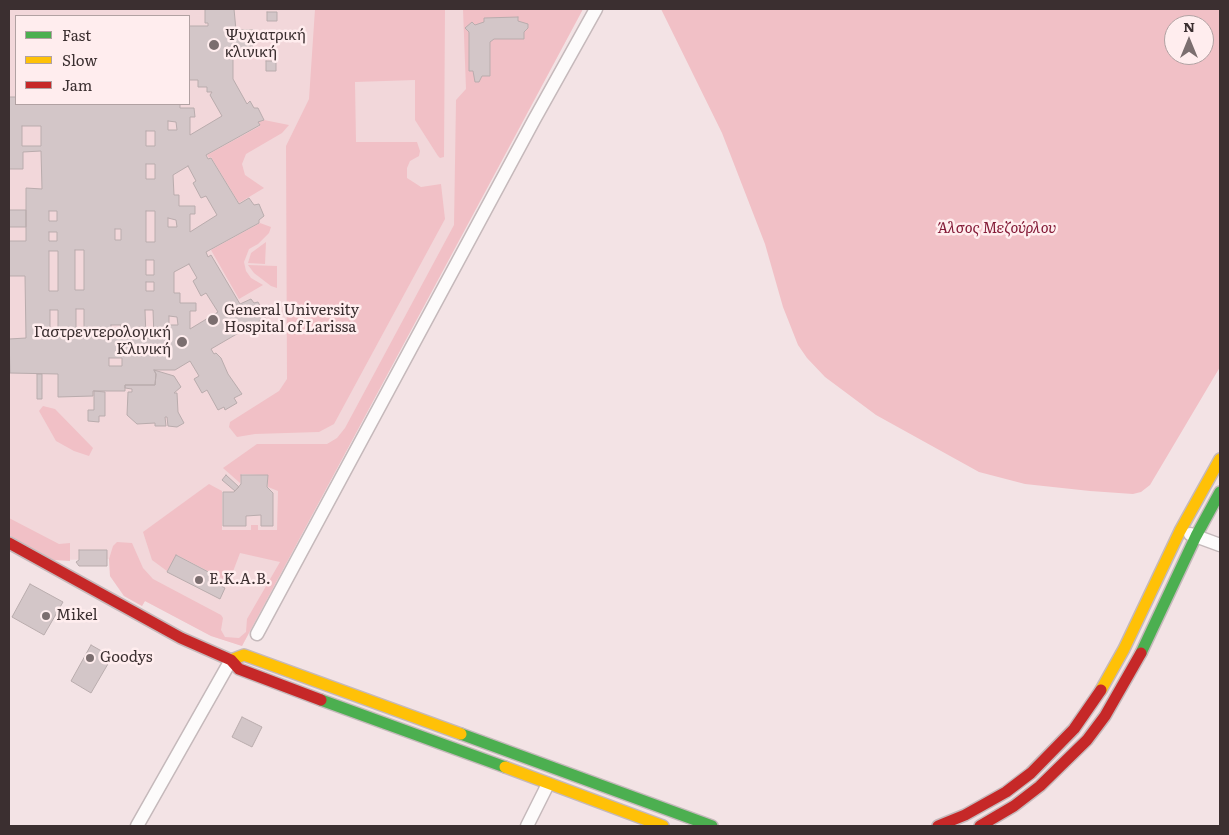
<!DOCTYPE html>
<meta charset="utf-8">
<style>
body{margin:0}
#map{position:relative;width:1229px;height:835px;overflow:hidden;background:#f3e3e5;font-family:Literata,serif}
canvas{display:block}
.frame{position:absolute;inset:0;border:10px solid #3b2f30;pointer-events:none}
.legend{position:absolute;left:15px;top:15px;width:175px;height:90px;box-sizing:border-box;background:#ffedee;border:1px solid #b1a1a2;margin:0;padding:6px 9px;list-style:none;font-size:15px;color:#3b2f30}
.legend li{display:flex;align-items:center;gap:10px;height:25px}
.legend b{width:25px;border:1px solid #b1a1a2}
.north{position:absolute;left:1164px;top:15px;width:50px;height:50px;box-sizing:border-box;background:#ffedee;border:1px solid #b1a1a2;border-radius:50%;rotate:0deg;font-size:14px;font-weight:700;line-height:20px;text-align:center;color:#3b2f30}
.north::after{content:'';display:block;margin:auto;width:18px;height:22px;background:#7b6e6f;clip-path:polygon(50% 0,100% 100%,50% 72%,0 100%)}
</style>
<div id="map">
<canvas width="1229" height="835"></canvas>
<div class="frame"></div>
<ul class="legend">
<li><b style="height:6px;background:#4caf50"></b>Fast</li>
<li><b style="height:6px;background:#ffc107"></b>Slow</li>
<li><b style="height:6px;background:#c62828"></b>Jam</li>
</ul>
<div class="north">N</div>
</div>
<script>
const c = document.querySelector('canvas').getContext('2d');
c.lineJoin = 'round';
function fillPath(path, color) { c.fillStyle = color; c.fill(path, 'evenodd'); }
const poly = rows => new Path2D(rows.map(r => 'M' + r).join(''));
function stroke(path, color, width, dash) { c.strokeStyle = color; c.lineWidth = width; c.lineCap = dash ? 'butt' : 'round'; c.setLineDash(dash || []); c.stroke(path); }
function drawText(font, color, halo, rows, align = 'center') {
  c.font = font + ' Literata,serif'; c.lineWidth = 5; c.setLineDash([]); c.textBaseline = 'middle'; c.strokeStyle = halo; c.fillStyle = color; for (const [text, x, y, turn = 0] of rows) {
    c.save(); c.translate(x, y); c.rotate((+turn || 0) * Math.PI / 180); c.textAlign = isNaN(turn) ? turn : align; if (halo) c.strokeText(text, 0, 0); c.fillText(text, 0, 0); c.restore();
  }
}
const built = poly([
 [9,9,583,9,242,646,211,636,145,601,142,606,124,596,110,576,109,559,54,560,9,536],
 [16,16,189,16,189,104,16,104]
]);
const green = poly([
 [315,9,445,9,444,157,440,158,438,156,415,120,415,80,355,82,356,142,417,142,420,151,419,156,410,161,407,168,407,178,421,187,441,184,445,219,334,424,319,432,255,434,237,437,229,427,230,422,279,391,287,379,286,146,309,99],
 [463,9,583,9,242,646,211,636,145,601,142,606,124,596,110,576,109,559,113,546,117,542,132,543,143,568,153,579,221,615,223,618,221,630,225,637,239,638,246,632,247,619,280,562,240,553,229,582,177,555,167,571,152,560,143,532,209,484,222,491,222,530,251,530,251,525,258,525,258,530,277,530,278,491,268,487,268,475,241,474,240,483,223,468,257,444,327,444,337,438,345,428,454,225,456,100,466,89],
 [661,9,1220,9,1220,367,1150,485,1141,492,1133,494,1090,491,1025,484,979,472,876,415,825,377,807,358,798,345,783,307,765,244,722,133],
 [1174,25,1204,25,1204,55,1174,55],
 [264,120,289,125,282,133,246,154,242,164,245,175,264,188,239,203,211,157,209,158,207,155,260,126,259,122],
 [260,223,271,227,269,233,258,244,249,249,244,262,246,271,251,278,263,285,239,299,211,250],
 [266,242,265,264,248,263,251,253],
 [248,265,277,266,277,288,271,286,254,273],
 [43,406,55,409,93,448,89,456,74,451,56,441,39,411],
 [9,518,59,544,70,543,70,561,54,560,9,535]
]);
const building = poly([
 [205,9,234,9,236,30,253,30,252,55,226,55,226,58,233,58,233,79,247,104,250,101,254,108,258,108,264,120,258,122,260,125,206,155,208,159,211,158,239,204,249,198,254,205,259,204,264,216,259,220,259,223,206,252,208,257,211,255,240,304,251,299,254,303,258,302,266,317,211,349,214,354,216,353,221,358,228,374,242,394,234,398,237,403,225,410,224,407,218,410,207,390,202,393,194,379,199,376,190,361,175,370,154,370,156,374,155,385,125,385,125,391,93,391,93,396,58,397,58,374,10,373,9,339,26,338,25,276,9,276,9,241,26,241,26,188,42,189,41,151,23,152,23,169,9,169,9,97,16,97,16,104,180,104,180,108,194,108,195,117,190,117,190,135,222,116,210,95,212,92,207,92,207,87,198,87,198,80,189,80,189,26,208,26,208,23,205,23,205,9],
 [168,121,176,122,177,130,168,130,168,121],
 [22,126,41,126,41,146,22,146,22,126],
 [146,131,155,131,155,146,146,146,146,131],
 [146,164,155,164,155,179,146,179,146,164],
 [188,166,196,181,193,183,201,198,206,196,217,215,190,232,190,214,195,214,195,206,179,206,179,195,174,195,173,175,188,166],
 [49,211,57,211,57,221,49,221,49,211],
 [146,211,155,211,155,242,146,242,146,211],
 [168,218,176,220,177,227,168,227,168,218],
 [115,229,121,229,121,240,115,240,115,229],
 [49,232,57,232,57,241,49,241,49,232],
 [75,250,84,250,84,290,75,290,75,250],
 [49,251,58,251,58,291,49,291,49,251],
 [146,260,154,260,154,275,146,275,146,260],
 [189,264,197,278,193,281,201,296,206,293,218,312,190,329,190,311,196,311,196,303,180,303,180,293,174,293,174,272,189,264],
 [146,282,154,282,154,291,146,291,146,282],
 [76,309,84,309,84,337,76,338,76,309],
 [50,310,58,310,58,338,50,338,50,310],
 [145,310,153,310,154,338,146,338,145,310],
 [169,316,177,317,178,325,169,325,169,316],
 [111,325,121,325,121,337,111,337,111,325],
 [109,358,122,358,122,366,109,366,109,358],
 [267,12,277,12,277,21,267,21,267,12],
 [518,17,518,21,528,24,528,28,524,32,524,39,494,39,490,42,490,76,482,76,479,82,475,82,473,71,469,71,469,32,465,28,472,22,475,25,484,22,484,18,518,17],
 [266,61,276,61,276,71,266,71,266,61],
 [9,210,26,210,26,227,9,227,9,210],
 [154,370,174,376,181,387,174,393,177,393,178,412,184,423,177,427,168,426,167,417,165,417,166,426,155,426,155,423,137,424,127,415,128,392,132,392,132,389,125,388,125,385,155,385,156,374,154,370],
 [37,374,42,374,42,399,37,399,37,374],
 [94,391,105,392,105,416,99,416,99,422,88,421,88,410,94,410,94,391],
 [226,475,239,487,235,491,222,480,226,475],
 [241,475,268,475,267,487,273,493,273,526,261,526,261,515,246,516,246,526,223,526,223,492,234,492,241,484,241,475],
 [79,550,107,550,107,566,79,566,76,562,79,560,79,550],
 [176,555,218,577,215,583,225,588,220,599,167,572,176,555],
 [30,584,63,602,44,635,12,617,30,584],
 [91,645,112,657,91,693,71,681,91,645],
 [242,717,262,727,252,747,232,737,242,717]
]);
const street = poly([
 [1190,534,1220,545],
 [257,634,534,120,596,9],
 [137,826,231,660],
 [527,826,548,784]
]);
const fast = poly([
 [1141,653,1196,536,1220,492],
 [321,700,505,767],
 [461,734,712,826]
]);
const slow = poly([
 [231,660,244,655,461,734],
 [1101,690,1124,649,1180,531,1220,459],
 [505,767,663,826]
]);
const jam = poly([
 [9,543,181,638,231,660,239,669,321,700],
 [938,826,965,815,1006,792,1031,773,1074,729,1101,690],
 [980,826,1014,806,1040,786,1087,740,1105,716,1141,653]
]);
const markers = [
 [214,45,6,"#7b6e6f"],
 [213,320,6,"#7b6e6f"],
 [182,342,6,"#7b6e6f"],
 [199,580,5,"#7b6e6f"],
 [46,616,5,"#7b6e6f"],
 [90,658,5,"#7b6e6f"]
];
const poiNames = [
 ["Ψυχιατρική",225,36],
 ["κλινική",225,53],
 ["General University",224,311],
 ["Hospital of Larissa",224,328],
 ["Γαστρεντερολογική",171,333,"right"],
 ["Κλινική",171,350,"right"],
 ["E.K.A.B.",209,580],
 ["Mikel",56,616],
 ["Goodys",100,658]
];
const parkNames = [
 ["Άλσος Μεζούρλου",997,229]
];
fillPath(built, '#f2d7da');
fillPath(green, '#f1c0c6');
fillPath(building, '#d3c6c8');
stroke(building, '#b9acad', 1);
stroke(street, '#c5b9bb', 15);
stroke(fast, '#c5b9bb', 14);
stroke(slow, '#c5b9bb', 14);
stroke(jam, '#c5b9bb', 14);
stroke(street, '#fdfbfb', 12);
stroke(fast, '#4caf50', 11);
stroke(slow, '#ffc107', 11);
stroke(jam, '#c62828', 11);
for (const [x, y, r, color] of markers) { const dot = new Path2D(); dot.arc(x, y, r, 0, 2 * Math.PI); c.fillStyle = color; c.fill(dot); stroke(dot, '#ffedee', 2); }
drawText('15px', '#3b2f30', '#ffedee', poiNames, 'left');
drawText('italic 15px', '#841a37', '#ffedee', parkNames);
</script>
